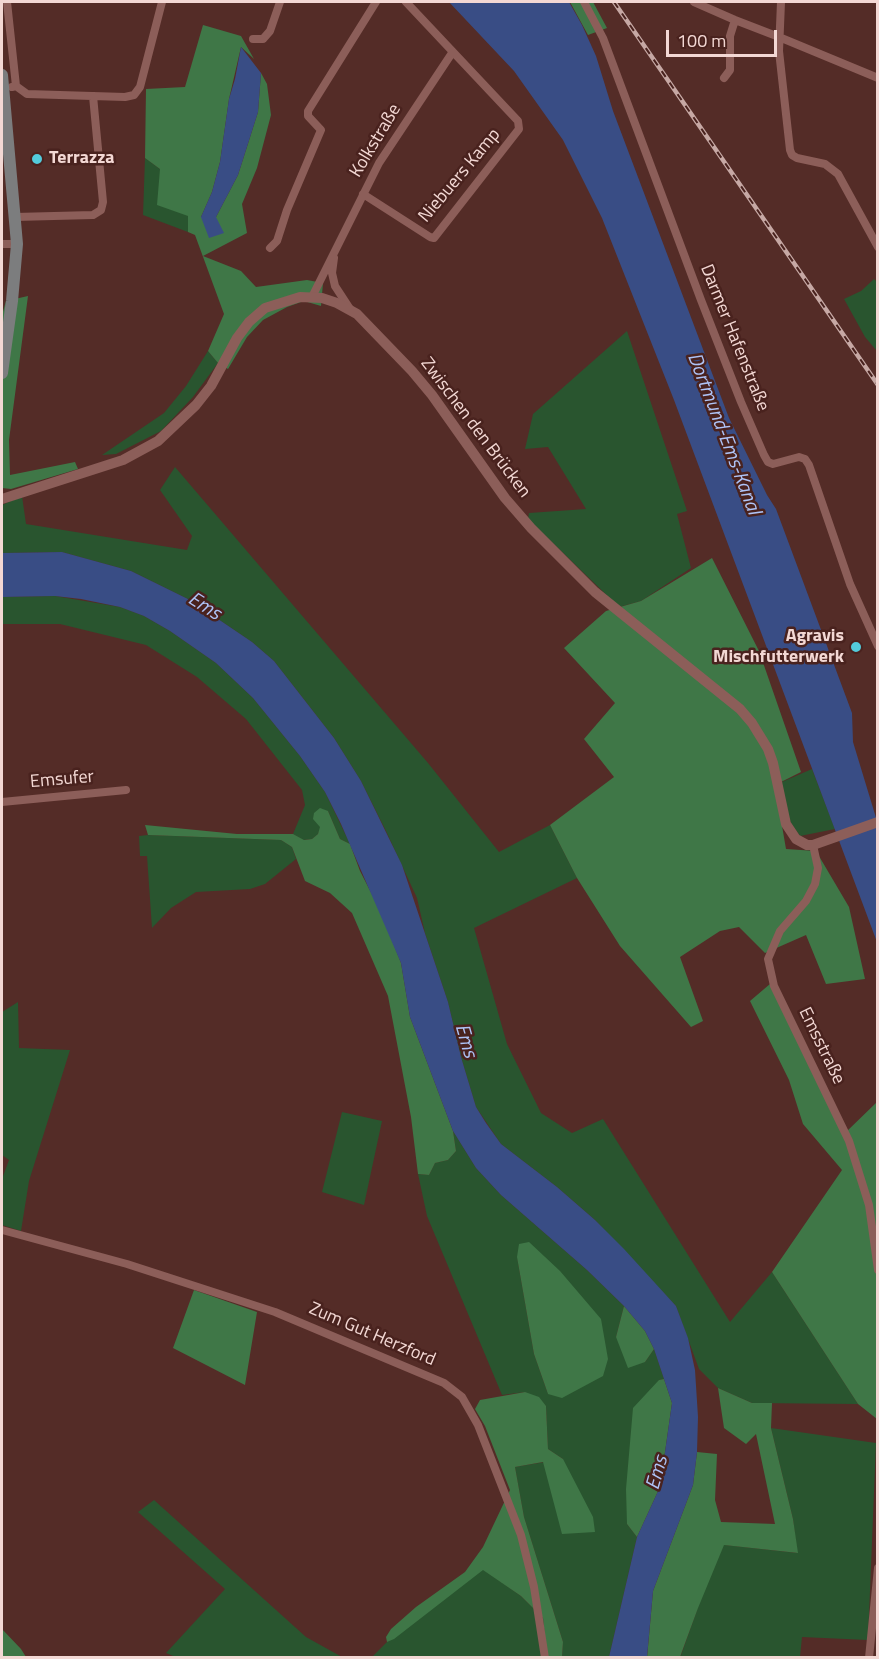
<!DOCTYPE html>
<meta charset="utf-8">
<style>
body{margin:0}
#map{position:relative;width:879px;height:1659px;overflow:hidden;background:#542c27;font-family:"Titillium Web",sans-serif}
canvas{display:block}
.frame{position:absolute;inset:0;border:3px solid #f3d8d4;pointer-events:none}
.scale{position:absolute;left:666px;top:30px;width:111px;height:27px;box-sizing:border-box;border:3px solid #f3d8d4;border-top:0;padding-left:8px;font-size:18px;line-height:21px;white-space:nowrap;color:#f3d8d4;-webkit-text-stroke:4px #49221e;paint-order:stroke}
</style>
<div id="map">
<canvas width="879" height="1659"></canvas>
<div class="frame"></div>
<div class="scale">100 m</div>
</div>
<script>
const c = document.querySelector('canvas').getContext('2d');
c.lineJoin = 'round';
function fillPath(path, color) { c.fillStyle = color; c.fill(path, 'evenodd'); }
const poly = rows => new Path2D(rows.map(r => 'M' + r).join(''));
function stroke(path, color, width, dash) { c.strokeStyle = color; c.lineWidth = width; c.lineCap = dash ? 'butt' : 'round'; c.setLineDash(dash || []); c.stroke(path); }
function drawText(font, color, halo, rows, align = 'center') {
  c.font = font + ' "Titillium Web",sans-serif'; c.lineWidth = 5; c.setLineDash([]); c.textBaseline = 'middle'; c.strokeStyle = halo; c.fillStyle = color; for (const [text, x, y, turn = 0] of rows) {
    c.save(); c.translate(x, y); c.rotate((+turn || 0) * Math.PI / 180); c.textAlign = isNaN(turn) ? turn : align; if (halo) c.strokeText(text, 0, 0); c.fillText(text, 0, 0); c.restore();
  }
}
const green = poly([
 [145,158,160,169,188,216,188,232,143,215],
 [874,279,878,283,877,351,865,337,844,299,861,291],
 [627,331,687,511,677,514,691,568,641,601,619,607,528,519,529,513,586,509,548,447,525,449,533,414],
 [208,351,218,363,193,397,161,431,116,454,102,455,164,413,186,386],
 [175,467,428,763,499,852,550,825,577,878,474,928,507,1044,541,1113,572,1133,603,1119,730,1322,772,1272,858,1404,752,1403,718,1388,699,1369,676,1306,595,1220,557,1187,501,1144,476,1107,461,1057,448,1002,425,933,417,898,386,831,361,781,334,738,274,661,252,642,190,600,131,571,62,552,2,553,2,505,22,496,26,524,187,550,192,536,160,490],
 [55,596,120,607,144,616,170,631,216,663,253,698,300,756,325,792,350,844,340,839,328,811,318,834,312,839,303,840,293,834,305,805,302,790,246,719,197,677,146,645,60,624,2,624,2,597],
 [812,769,835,829,800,836,791,823,775,785],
 [148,835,281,840,292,847,296,859,265,884,250,889,196,892,171,908,152,928,147,856,140,856,139,836],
 [18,1002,19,1048,70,1050,29,1181,21,1231,2,1225,2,1179,9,1160,2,1155,2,1012],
 [342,1112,382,1121,364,1205,322,1192],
 [453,1131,476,1168,501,1195,587,1270,624,1306,616,1337,645,1362,654,1349,664,1379,659,1380,627,1524,637,1537,609,1657,562,1657,563,1642,524,1517,515,1467,563,1459,548,1449,546,1406,525,1392,502,1395,427,1216,418,1174,429,1175,435,1163,448,1160,456,1151],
 [517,1257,548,1394,534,1354],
 [771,1428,876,1443,868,1640,802,1637,800,1657,680,1658,696,1613,716,1544,797,1553,793,1519],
 [154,1500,306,1637,342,1657,178,1658,166,1653,225,1589,138,1512],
 [483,1569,521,1596,543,1618,547,1657,371,1658,387,1642]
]);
const forest = poly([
 [570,2,593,2,607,28,588,35],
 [203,25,241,36,254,59,241,47,229,99,220,162,212,192,201,217,216,217,238,175,258,112,261,73,267,84,271,115,257,168,242,204,247,233,203,256,241,271,256,287,307,280,323,283,321,306,304,301,287,307,263,320,247,337,228,369,218,363,208,351,224,314,195,235,188,232,188,216,157,205,160,169,145,158,146,89,185,87],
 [28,296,9,440,10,475,75,462,78,469,11,489,2,488,2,315,6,301],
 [712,558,759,651,801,772,775,785,786,849,816,851,849,907,865,979,826,984,806,935,765,953,739,927,720,931,680,957,703,1021,691,1027,620,946,577,878,550,825,614,777,584,739,615,703,564,648,606,611,641,601],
 [320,808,328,811,340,839,350,844,360,871,381,912,401,963,410,1017,453,1131,456,1151,448,1160,435,1163,429,1175,418,1174,411,1117,388,996,352,913,330,893,305,881,292,847,281,840,148,835,145,825,237,834,293,834,304,840,312,839,318,834,320,827,313,819,314,813],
 [770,984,845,1133,877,1102,877,1419,858,1404,772,1272,842,1170,803,1124,789,1080,750,1001],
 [529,1242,560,1271,601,1319,608,1359,603,1376,562,1398,548,1394,534,1354,517,1257,519,1244],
 [194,1290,257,1312,245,1385,173,1348],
 [624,1306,645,1331,654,1349,645,1362,628,1368,616,1337],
 [664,1379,672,1403,660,1487,637,1537,627,1524,626,1489,633,1408,659,1380],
 [718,1388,752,1403,772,1403,771,1428,793,1519,798,1553,724,1545,698,1608,680,1657,647,1658,653,1591,693,1485,697,1452,717,1454,715,1500,721,1522,775,1524,756,1434,746,1444,724,1428],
 [525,1392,539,1397,546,1406,548,1449,563,1459,593,1517,595,1532,562,1534,543,1462,515,1467,524,1517,563,1642,562,1657,547,1657,543,1618,521,1596,483,1570,394,1639,387,1642,386,1637,391,1629,416,1607,465,1572,483,1547,510,1490,485,1426,475,1409,480,1400],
 [2,1629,21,1649,26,1657,2,1657]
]);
const water = poly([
 [449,2,569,2,582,25,596,56,613,111,729,418,767,495,776,509,852,713,853,742,877,821,877,942,674,400,602,218,563,140,514,71],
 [241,47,261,73,258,112,238,175,216,217,224,233,209,238,201,217,212,192,220,162,229,99,235,79],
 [62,552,131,571,190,600,252,642,274,661,334,738,361,781,402,865,448,1002,461,1057,476,1107,486,1123,501,1144,557,1187,595,1220,624,1249,676,1306,688,1338,695,1370,698,1417,697,1452,693,1485,653,1591,647,1657,609,1657,637,1537,660,1487,672,1403,654,1349,645,1331,624,1306,587,1270,501,1195,476,1168,453,1131,410,1017,401,963,341,824,325,792,300,756,253,698,216,663,170,631,144,616,120,607,81,599,55,596,2,597,2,553]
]);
const minor = poly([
 [7,2,16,86,12,87],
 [584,2,603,38,701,300,741,402,764,455,768,462,773,464,799,457,805,459,809,465,850,584,878,646],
 [694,2,735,20,779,37,878,78],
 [781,2,779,51,790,150,792,155,797,158,825,164,838,174,878,247],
 [253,39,263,39,270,31,280,2],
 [724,78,730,70,730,36,735,20],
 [16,86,27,94,125,97,134,95,140,87,162,2],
 [363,194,430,237,434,238,519,129,518,121,406,2],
 [15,217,93,215,101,210,103,202,93,96],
 [2,244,17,244],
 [270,248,277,241,287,210,321,130,308,116,308,111,376,2],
 [334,258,332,273,335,286,350,309],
 [312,297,379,163,452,53],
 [2,802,126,790],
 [813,845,818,868,815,884,806,901,780,931,768,959,774,986,849,1141,869,1205,878,1270],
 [2,1230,127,1264,275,1312,444,1383,462,1397,478,1425,521,1535,534,1587,545,1658],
 [869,1658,878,1568]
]);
const tertiary = poly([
 [2,499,123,460,158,441,196,405,211,386,237,338,249,322,265,308,300,297,322,298,337,303,357,314,412,371,432,395,505,498,531,528,595,592,740,709,752,723,768,749,773,763,786,824,796,839,807,845,813,845,878,822]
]);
const secondary = poly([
 [2,75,17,244,12,301,2,373]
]);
const rail = poly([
 [614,2,878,385]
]);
const markers = [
 [37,159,6,"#53cbdb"],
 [856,647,6,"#53cbdb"]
];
const streetNames = [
 ["Kolkstraße",376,141,-59],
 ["Niebuers Kamp",460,176,-50],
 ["Darmer Hafenstraße",734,338,68],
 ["Zwischen den Brücken",475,428,53],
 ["Emsufer",62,780,-5],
 ["Emsstraße",821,1046,64],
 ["Zum Gut Herzford",372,1335,23]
];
const poiNames = [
 ["Terrazza",49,159],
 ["Agravis",844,637,"right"],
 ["Mischfutterwerk",844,658,"right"]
];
const waterNames = [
 ["Dortmund-Ems-Kanal",723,434,69],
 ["Ems",204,607,32],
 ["Ems",465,1041,74],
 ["Ems",658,1473,-74]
];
fillPath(green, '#29552f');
fillPath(forest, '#3f7747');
fillPath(water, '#394d85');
stroke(minor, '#8c5e59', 8);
stroke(tertiary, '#8c5e59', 10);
stroke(secondary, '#7c7d7e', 12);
stroke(rail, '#c6a8a4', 4.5);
stroke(rail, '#49221e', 2, [7]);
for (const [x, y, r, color] of markers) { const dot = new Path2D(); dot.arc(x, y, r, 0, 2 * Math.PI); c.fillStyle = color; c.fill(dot); stroke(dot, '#49221e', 2); }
drawText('18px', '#f3d8d4', '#49221e', streetNames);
drawText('bold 18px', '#f3d8d4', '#49221e', poiNames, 'left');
drawText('italic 20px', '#aec3f6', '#49221e', waterNames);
</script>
